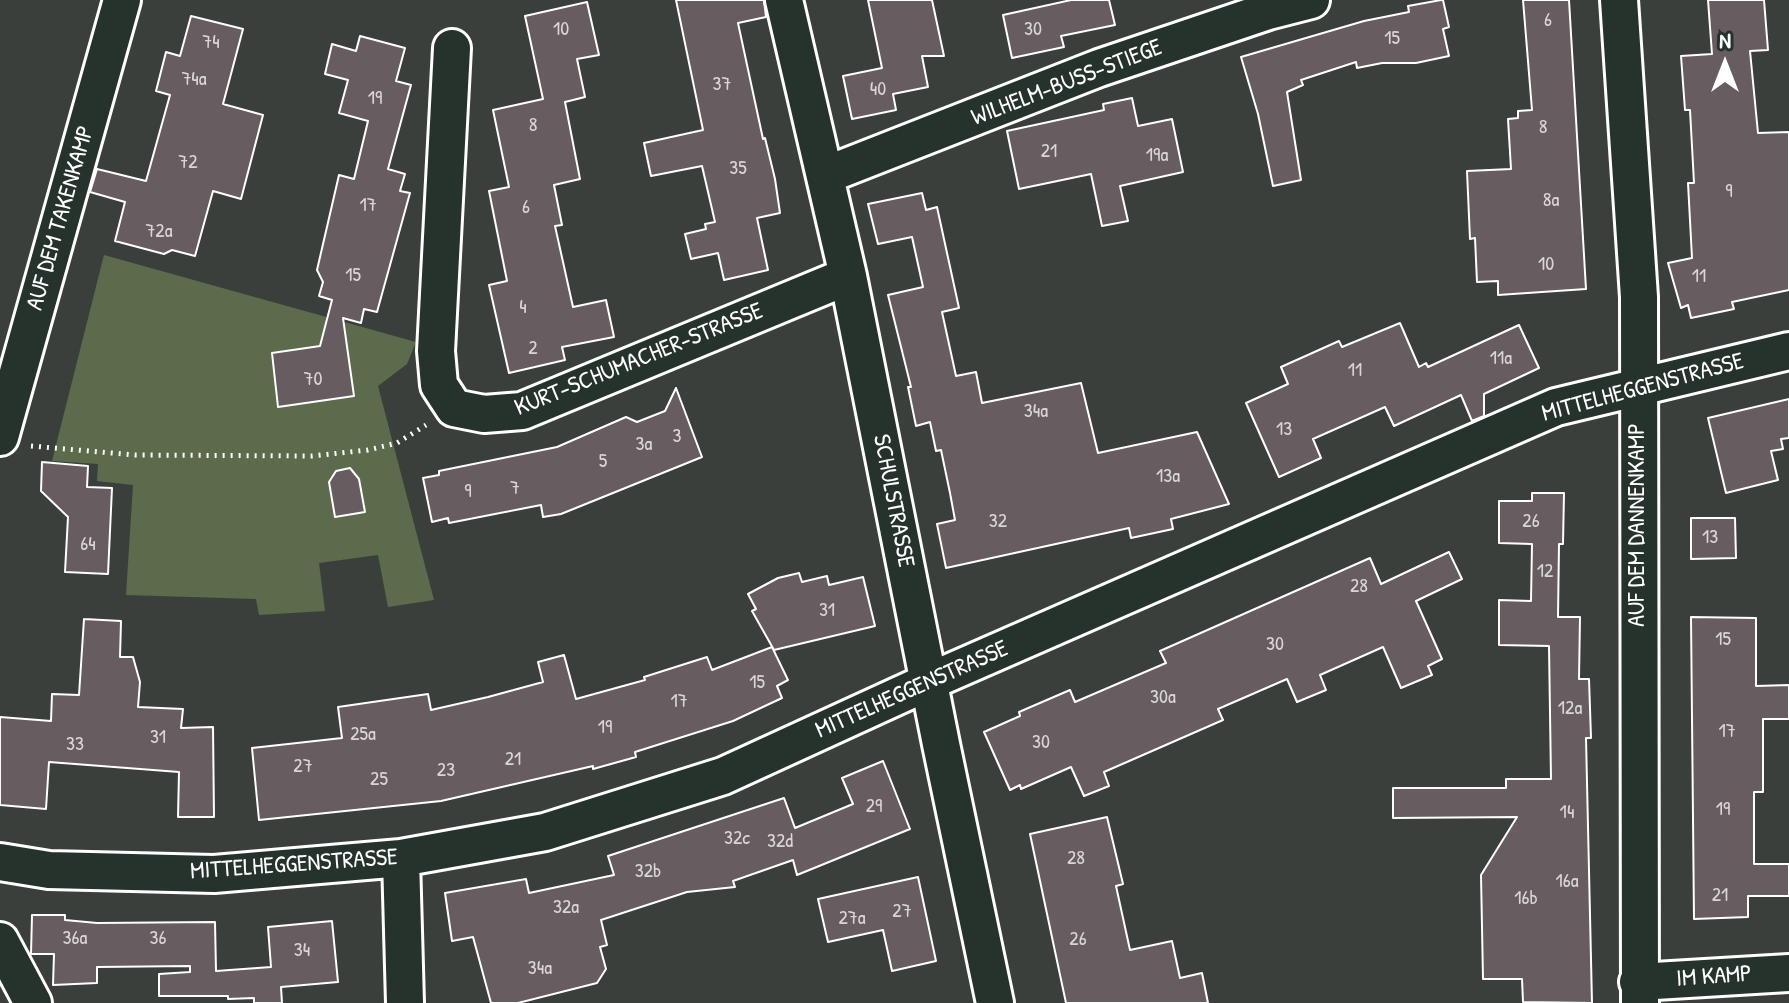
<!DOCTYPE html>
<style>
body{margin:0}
#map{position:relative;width:1789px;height:1003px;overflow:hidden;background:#3a3f3c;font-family:"Patrick Hand",sans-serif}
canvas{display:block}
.north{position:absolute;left:1685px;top:24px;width:80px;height:80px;-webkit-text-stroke:6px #26332d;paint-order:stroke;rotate:0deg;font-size:22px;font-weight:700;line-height:32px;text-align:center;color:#fff}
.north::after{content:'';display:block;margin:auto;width:28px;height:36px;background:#fff;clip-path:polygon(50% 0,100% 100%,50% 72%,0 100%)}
</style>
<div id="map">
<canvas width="1789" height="1003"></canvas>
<div class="north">N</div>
</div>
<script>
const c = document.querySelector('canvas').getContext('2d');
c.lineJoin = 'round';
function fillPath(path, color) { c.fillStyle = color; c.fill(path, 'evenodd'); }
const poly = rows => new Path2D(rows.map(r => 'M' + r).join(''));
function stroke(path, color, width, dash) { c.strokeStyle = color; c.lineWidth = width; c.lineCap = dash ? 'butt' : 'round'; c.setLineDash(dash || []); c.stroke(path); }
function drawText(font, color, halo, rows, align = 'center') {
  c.font = font + ' "Patrick Hand",sans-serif'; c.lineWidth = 8; c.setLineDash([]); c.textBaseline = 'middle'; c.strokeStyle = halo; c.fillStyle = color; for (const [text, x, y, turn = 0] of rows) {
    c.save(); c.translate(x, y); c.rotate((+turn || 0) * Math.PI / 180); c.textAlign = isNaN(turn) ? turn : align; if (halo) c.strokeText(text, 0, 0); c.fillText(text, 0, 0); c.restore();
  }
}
const green = poly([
 [104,255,416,342,407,364,378,386,434,600,388,607,378,555,319,563,325,611,259,615,256,599,126,595,133,485,97,481,98,464,52,461]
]);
const building = poly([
 [676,0,764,0,766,17,738,23,763,139,765,138,775,179,780,213,757,218,768,270,724,280,718,253,691,259,685,234,706,229,705,224,715,222,702,166,651,176,644,143,703,130,676,0],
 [868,0,932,0,944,56,922,56,928,87,893,94,896,110,852,119,843,76,882,68,868,0],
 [1071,0,1109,0,1115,25,1061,36,1064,47,1012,58,1003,15,1071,0],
 [1441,0,1443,0,1449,27,1443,29,1449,56,1416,63,1382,63,1357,68,1356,62,1301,80,1303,85,1287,92,1301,180,1273,186,1258,114,1241,57,1364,21,1409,12,1408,6,1441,0],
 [1523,0,1569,0,1586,289,1498,295,1498,281,1477,282,1475,238,1470,239,1467,171,1511,169,1508,119,1518,118,1518,111,1532,110,1523,0],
 [1708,0,1764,0,1768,50,1750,51,1758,133,1789,132,1789,290,1732,302,1734,309,1691,318,1688,305,1681,308,1668,263,1692,258,1688,183,1694,183,1690,110,1685,110,1681,56,1712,54,1708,0],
 [587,2,599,55,577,59,585,97,565,102,580,179,554,185,562,225,555,226,573,307,606,300,614,337,562,347,565,360,509,373,489,285,507,281,489,191,509,187,493,110,543,99,525,16,587,2],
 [191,16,243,29,223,104,263,115,241,199,213,191,195,256,172,250,164,254,115,241,125,202,90,192,97,169,146,181,170,95,156,91,166,52,180,56,191,16],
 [360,36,405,48,396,81,411,85,388,169,405,174,400,191,410,193,377,312,364,309,361,323,343,318,354,396,278,407,272,353,320,346,332,300,319,296,323,282,317,270,339,175,354,179,368,121,339,113,348,80,325,74,332,44,356,51,360,36],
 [1132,98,1138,126,1172,119,1183,172,1120,186,1128,221,1102,226,1091,174,1019,189,1007,131,1104,110,1103,104,1132,98],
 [922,193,926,210,937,207,959,308,942,312,956,376,976,372,982,403,1081,383,1098,453,1197,432,1229,504,1171,519,1173,529,1131,538,1129,528,946,568,937,524,955,520,950,493,941,450,936,451,930,422,916,426,908,387,911,387,888,295,923,287,912,237,878,244,868,204,922,193],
 [1400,323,1419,367,1426,363,1428,367,1519,325,1539,368,1484,394,1484,416,1472,421,1461,395,1394,426,1385,407,1313,439,1321,458,1279,477,1246,403,1288,384,1281,367,1339,341,1342,347,1400,323],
 [676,388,702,457,561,514,543,517,541,505,449,523,448,518,432,522,423,478,439,475,439,471,557,447,626,417,637,422,665,411,676,388],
 [1789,399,1789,438,1781,439,1783,449,1771,451,1778,480,1726,493,1708,418,1789,399],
 [42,462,88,466,87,487,112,488,108,574,65,572,68,517,41,491,42,462],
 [350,468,359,479,365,512,335,517,329,482,336,471,350,468],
 [1532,493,1564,493,1563,544,1559,544,1558,617,1580,617,1579,679,1589,679,1591,738,1586,738,1592,1003,1523,1002,1522,979,1483,979,1481,875,1517,817,1393,818,1393,788,1506,788,1506,779,1551,779,1549,646,1499,645,1499,600,1531,601,1532,544,1499,543,1499,501,1532,501,1532,493],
 [1691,518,1735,518,1736,558,1691,559,1691,518],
 [1449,552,1462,579,1416,601,1442,659,1428,666,1432,675,1401,688,1383,647,1320,675,1326,690,1297,702,1287,679,1218,709,1223,720,1104,772,1109,786,1084,796,1071,767,1021,789,1020,785,1010,790,984,732,1020,716,1019,712,1070,690,1075,702,1166,663,1160,651,1370,558,1381,584,1449,552],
 [799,573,802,582,827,576,829,585,863,577,875,626,774,650,752,611,756,609,748,594,778,578,799,573],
 [1691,617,1756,618,1756,686,1789,685,1789,719,1763,719,1763,792,1754,792,1754,864,1789,864,1789,896,1748,896,1748,917,1694,919,1691,617],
 [84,619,121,621,120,657,133,657,140,682,138,707,183,709,181,728,213,727,214,817,178,817,179,772,49,762,46,809,0,805,0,717,51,721,52,694,79,695,84,619],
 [772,647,788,680,777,686,782,698,733,721,635,752,636,757,593,769,593,766,441,801,259,820,252,748,342,738,338,707,428,694,431,710,488,697,543,682,538,662,564,655,576,699,645,680,644,677,707,657,712,670,772,647],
 [883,761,910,829,797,875,793,860,733,881,735,887,687,892,601,920,607,945,600,947,606,969,597,983,518,1003,491,1003,473,937,452,941,445,893,526,879,529,893,614,875,608,856,784,798,795,828,853,804,842,778,883,761],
 [1107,817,1123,884,1116,886,1130,950,1172,941,1180,978,1202,973,1208,1003,1066,1003,1030,834,1107,817],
 [918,877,936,961,892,971,883,930,828,942,818,899,918,877],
 [32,915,65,915,65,920,97,923,215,922,216,971,271,967,268,927,332,921,338,982,281,987,282,1003,254,1003,254,998,228,999,228,996,159,996,159,974,190,972,190,966,97,967,97,983,53,985,54,954,31,954,32,915]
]);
const path = poly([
 [31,446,135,455,312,456,368,450,397,443,426,425]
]);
const minor = poly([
 [784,0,848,276,941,744,995,1003],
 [1619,0,1639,297,1640,1003],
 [452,48,436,351,439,385,454,408,484,414,522,411,848,276],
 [826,175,1099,68,1268,11,1311,0],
 [0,437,122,0],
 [401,858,405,1003],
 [0,862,49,870,214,874,401,858,545,832,723,776,928,682,1556,407,1789,351],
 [0,941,33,1003],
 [1638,982,1789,973]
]);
const numberNames = [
 ["6",1548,21],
 ["10",561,30],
 ["30",1033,30],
 ["15",1392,39],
 ["74",211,43],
 ["74a",194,80],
 ["37",722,85],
 ["40",878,90],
 ["19",375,99],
 ["8",533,126],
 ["8",1543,128],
 ["21",1049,152],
 ["19a",1157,156],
 ["72",188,163],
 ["35",738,169],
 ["9",1729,192],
 ["8a",1551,201],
 ["17",368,206],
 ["6",526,208],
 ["72a",159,232],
 ["10",1546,265],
 ["15",353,276],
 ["11",1699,277],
 ["4",523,308],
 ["2",533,349],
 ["11a",1501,359],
 ["11",1355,371],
 ["70",313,380],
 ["34a",1036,412],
 ["13",1284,430],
 ["3",677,437],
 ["3a",644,445],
 ["5",603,462],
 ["13a",1168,477],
 ["7",515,489],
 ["9",468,492],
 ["32",998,522],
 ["26",1531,522],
 ["13",1710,538],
 ["64",88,545],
 ["12",1545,572],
 ["28",1359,587],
 ["31",827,611],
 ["15",1723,640],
 ["30",1275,645],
 ["15",757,683],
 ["30a",1163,698],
 ["17",679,702],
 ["12a",1570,709],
 ["19",605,728],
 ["17",1727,732],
 ["25a",363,735],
 ["31",158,738],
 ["30",1041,743],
 ["33",75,745],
 ["21",513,760],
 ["27",303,767],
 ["23",446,771],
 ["25",379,780],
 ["29",874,807],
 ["19",1723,810],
 ["14",1567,813],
 ["32c",737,839],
 ["32d",780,842],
 ["28",1076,859],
 ["32b",648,872],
 ["16a",1567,882],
 ["21",1720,896],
 ["16b",1526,899],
 ["32a",566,908],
 ["27",902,912],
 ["27a",852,919],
 ["36a",75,939],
 ["36",158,939],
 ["26",1078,940],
 ["34",302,951],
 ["34a",540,969]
];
const streetNames = [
 ["WILHELM-BUSS-STIEGE",1067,83,-21],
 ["AUF DEM TAKENKAMP",61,218,-74],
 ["KURT-SCHUMACHER-STRASSE",639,360,-22],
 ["MITTELHEGGENSTRASSE",1643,388,-15],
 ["SCHULSTRASSE",893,501,79],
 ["AUF DEM DANNENKAMP",1638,525,-90],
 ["MITTELHEGGENSTRASSE",912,690,-24],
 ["MITTELHEGGENSTRASSE",294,865,-4],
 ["IM KAMP",1714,977,-4]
];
fillPath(green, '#5c6b4c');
fillPath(building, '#675c5f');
stroke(building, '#fff', 2);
stroke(minor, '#fff', 42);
stroke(path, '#fff', 5, [2, 6]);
stroke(minor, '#26332d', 36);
drawText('20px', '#d9d6d7', null, numberNames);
drawText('24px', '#fff', '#26332d', streetNames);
</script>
